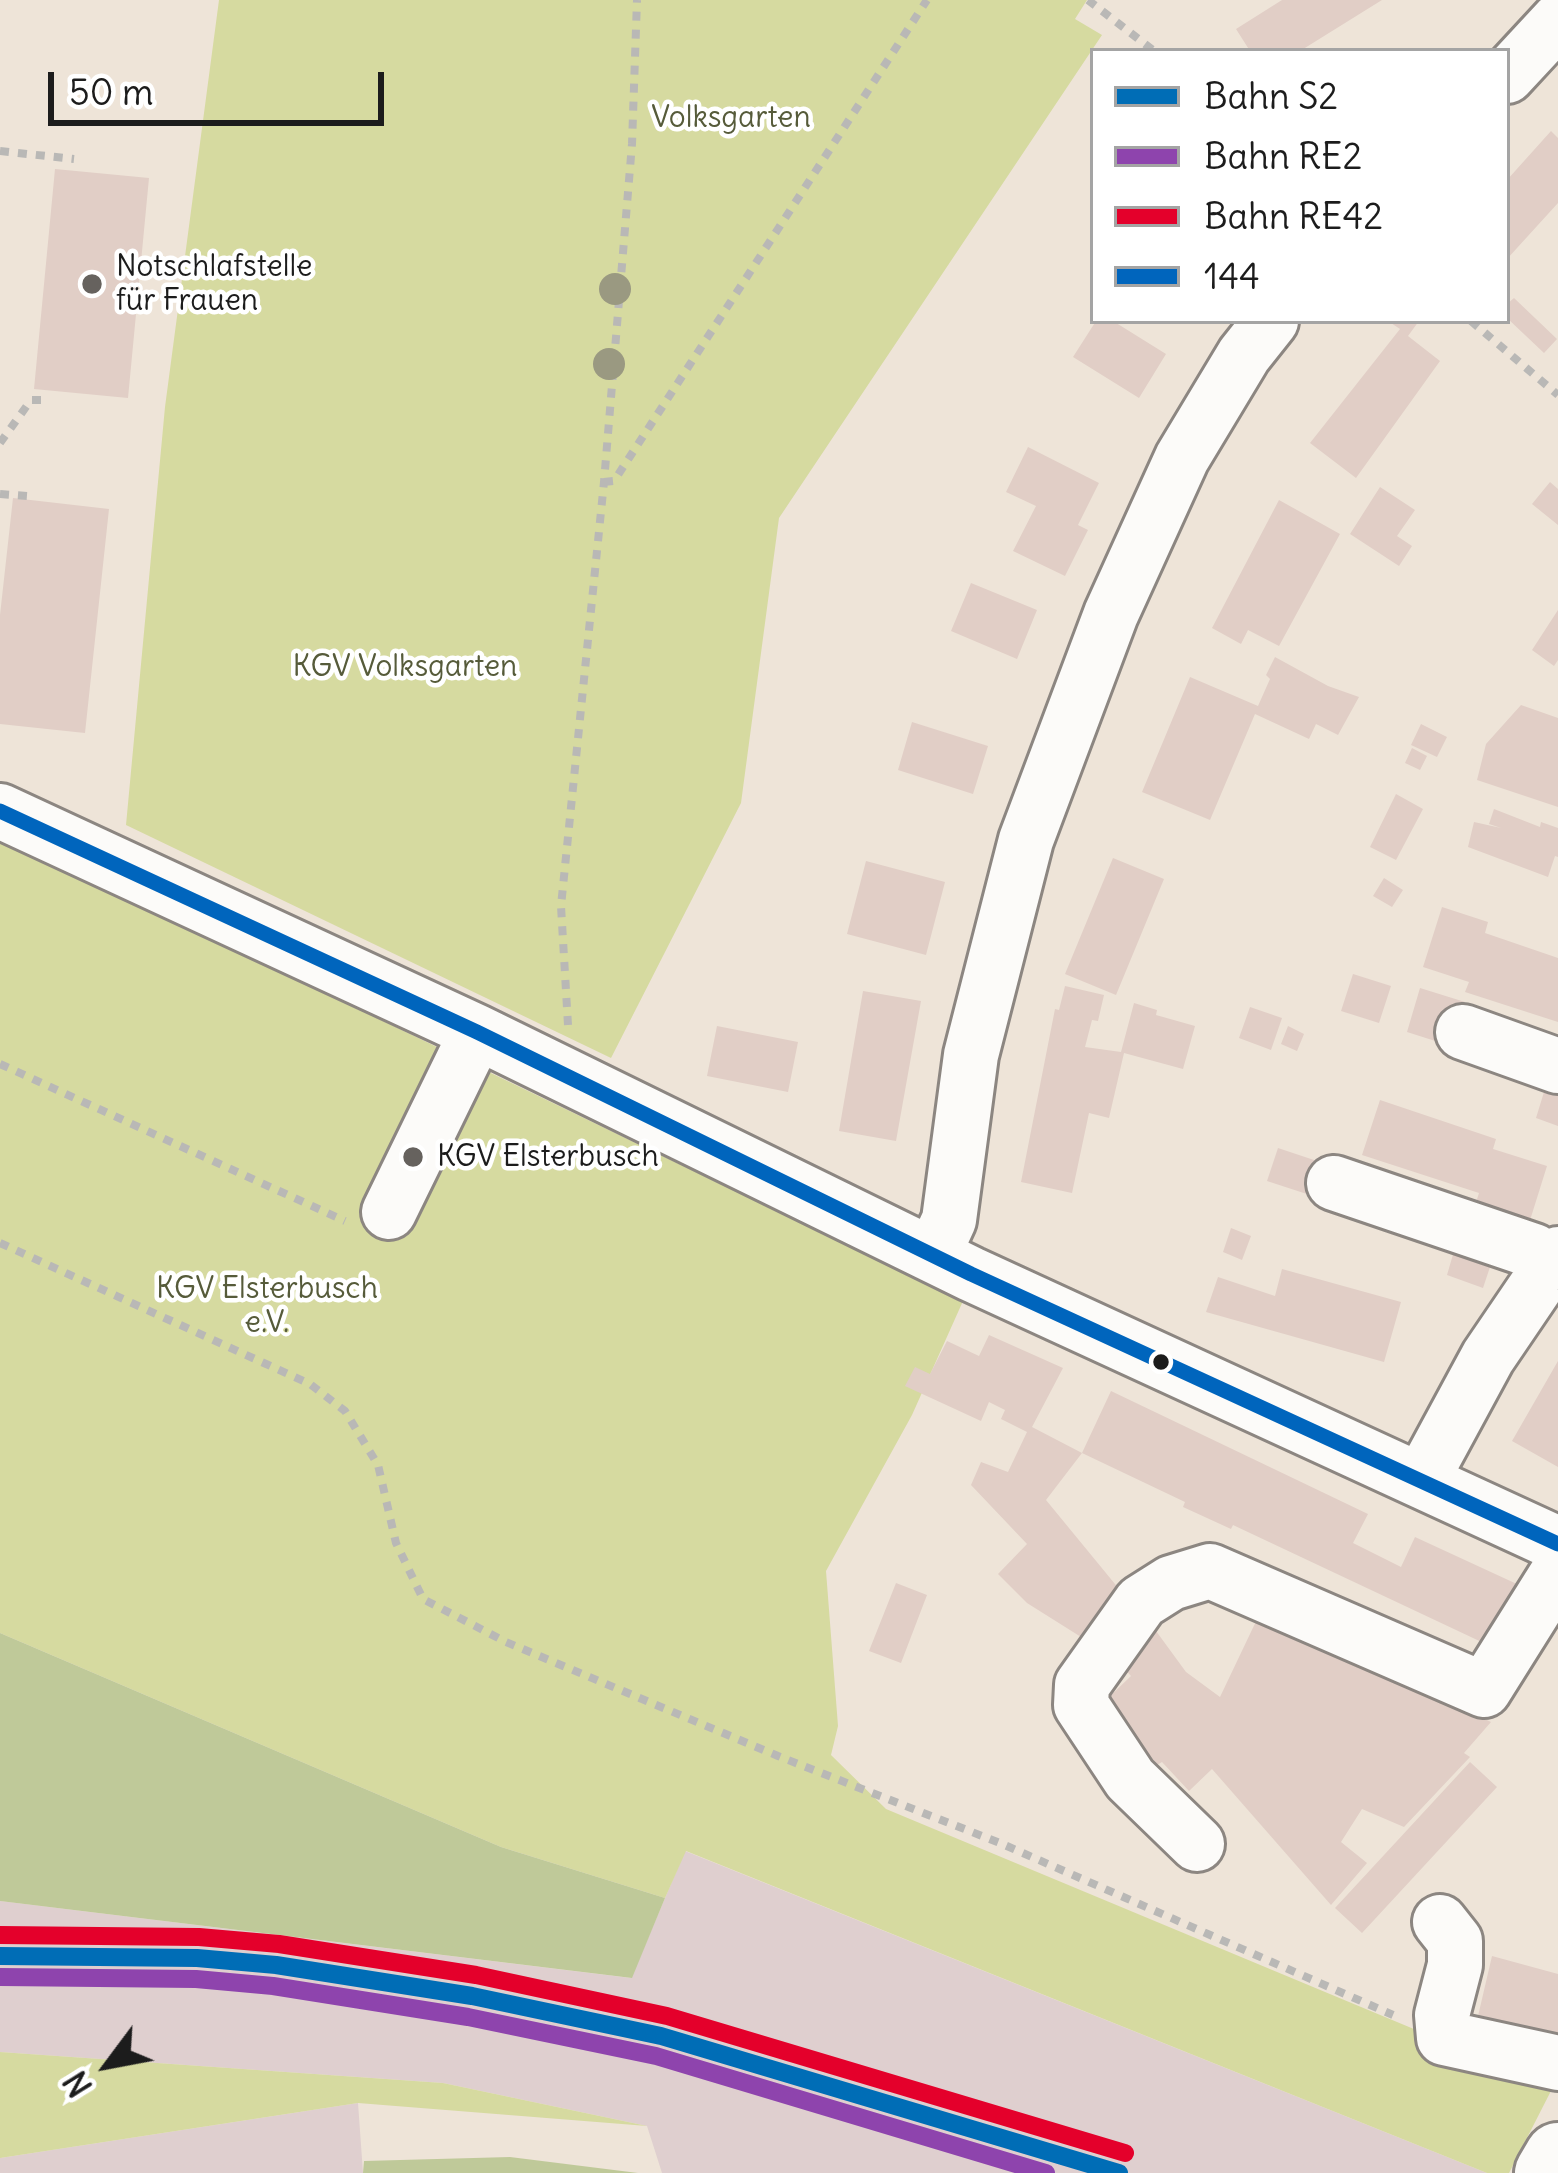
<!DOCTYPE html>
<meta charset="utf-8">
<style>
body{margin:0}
#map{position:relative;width:1558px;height:2173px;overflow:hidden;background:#eee4d8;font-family:Delius,sans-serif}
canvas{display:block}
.legend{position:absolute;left:1090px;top:48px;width:420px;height:276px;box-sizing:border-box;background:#fff;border:3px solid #a4a4a4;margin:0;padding:15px 21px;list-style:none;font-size:36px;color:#1c1c1c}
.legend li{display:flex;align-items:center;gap:24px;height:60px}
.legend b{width:60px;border:3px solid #a4a4a4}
.north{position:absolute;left:48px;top:2005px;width:120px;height:120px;-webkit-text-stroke:9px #fff;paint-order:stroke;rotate:238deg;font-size:33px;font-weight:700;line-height:48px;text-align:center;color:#1c1c1c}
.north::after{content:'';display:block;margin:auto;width:42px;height:54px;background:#1c1c1c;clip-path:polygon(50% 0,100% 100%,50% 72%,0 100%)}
.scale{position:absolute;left:48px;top:72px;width:336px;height:54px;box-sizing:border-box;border:6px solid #1c1c1c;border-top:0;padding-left:15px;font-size:36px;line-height:42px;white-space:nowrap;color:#1c1c1c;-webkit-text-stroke:9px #fff;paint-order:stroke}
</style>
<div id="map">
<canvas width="1558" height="2173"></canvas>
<ul class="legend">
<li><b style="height:15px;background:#006db6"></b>Bahn S2</li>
<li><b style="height:15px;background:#8e44ad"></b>Bahn RE2</li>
<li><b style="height:15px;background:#e4002b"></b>Bahn RE42</li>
<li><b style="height:15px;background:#0065bd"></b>144</li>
</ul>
<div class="north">N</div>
<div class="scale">50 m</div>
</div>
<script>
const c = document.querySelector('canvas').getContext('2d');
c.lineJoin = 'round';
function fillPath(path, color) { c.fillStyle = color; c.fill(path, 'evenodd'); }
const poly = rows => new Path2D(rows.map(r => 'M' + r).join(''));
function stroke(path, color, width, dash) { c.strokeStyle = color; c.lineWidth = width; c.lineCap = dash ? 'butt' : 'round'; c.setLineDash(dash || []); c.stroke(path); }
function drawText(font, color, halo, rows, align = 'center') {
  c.font = font + ' Delius,sans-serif'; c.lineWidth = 9; c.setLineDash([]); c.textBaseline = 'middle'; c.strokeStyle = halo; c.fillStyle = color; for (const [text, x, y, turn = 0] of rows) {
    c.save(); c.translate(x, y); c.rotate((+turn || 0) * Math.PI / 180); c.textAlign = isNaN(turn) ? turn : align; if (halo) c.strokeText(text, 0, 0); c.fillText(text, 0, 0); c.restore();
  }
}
const industrial = poly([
 [685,1851,1487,2173,662,2173,647,2126,443,2083,0,2052,0,1901,631,1978],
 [358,2103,363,2173,0,2173,0,2158]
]);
const green = poly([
 [219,0,1087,0,1075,19,1102,35,779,518,741,803,611,1058,126,825,165,407],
 [0,836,963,1301,912,1415,826,1571,838,1726,831,1755,886,1809,1553,2087,1509,2173,1487,2173,686,1851,665,1898,501,1847,0,1633],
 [0,2052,443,2083,647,2126,358,2103,0,2158]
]);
const forest = poly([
 [0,1633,501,1847,665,1898,632,1978,0,1901],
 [510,2157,638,2173,363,2173,364,2161]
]);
const building = poly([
 [1282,0,1382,0,1300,51,1250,51,1236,29],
 [1551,131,1558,138,1558,203,1507,259,1507,180],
 [55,169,149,178,128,398,34,389],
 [1514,298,1557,339,1544,353,1507,318,1507,304],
 [1096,321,1113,321,1166,354,1139,398,1073,357],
 [1388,321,1419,321,1408,336,1440,361,1356,478,1310,443,1400,329],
 [1028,447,1099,483,1078,525,1088,530,1065,576,1013,551,1036,506,1006,492],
 [1550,482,1558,489,1558,525,1532,504],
 [1380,487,1415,510,1397,536,1412,546,1399,566,1350,534],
 [13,498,109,509,85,733,0,724,0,615],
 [1279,500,1340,534,1279,646,1248,630,1241,644,1212,628],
 [971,583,1037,610,1017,659,951,631],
 [1558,610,1558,660,1554,666,1532,650],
 [1275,657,1328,686,1359,697,1338,735,1316,724,1309,739,1255,714,1210,820,1142,792,1190,677,1258,706,1270,679,1266,675],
 [1521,705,1558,718,1558,807,1477,780,1486,744],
 [912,722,988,746,973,794,898,770],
 [1421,724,1447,737,1437,757,1411,745],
 [1412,748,1427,756,1420,770,1405,763],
 [1396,794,1423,809,1396,860,1370,847],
 [1494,809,1540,827,1541,822,1558,828,1558,857,1555,856,1548,877,1468,847,1474,822,1501,828,1489,824],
 [1113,858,1164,879,1116,995,1065,974],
 [866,861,945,882,926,955,847,934],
 [1384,878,1403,890,1392,907,1373,896],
 [1442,907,1488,922,1485,933,1558,958,1558,1022,1465,992,1469,982,1423,967],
 [1353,974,1391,986,1379,1023,1341,1011],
 [1065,986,1104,995,1098,1021,1092,1020,1085,1047,1121,1052,1134,1003,1157,1010,1156,1015,1195,1026,1183,1069,1124,1053,1109,1118,1089,1113,1072,1193,1021,1182,1055,1009,1059,1010],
 [1420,988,1465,1002,1451,1046,1407,1032],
 [863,991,921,1001,896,1141,839,1131],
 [1250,1007,1282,1018,1271,1050,1239,1038],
 [717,1026,798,1042,788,1092,707,1076],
 [1288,1026,1304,1034,1297,1051,1281,1044],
 [1548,1079,1558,1082,1558,1126,1536,1118],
 [1380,1100,1496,1139,1493,1149,1547,1166,1526,1233,1472,1215,1479,1193,1362,1155],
 [1278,1148,1326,1164,1316,1197,1267,1181],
 [1231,1228,1251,1236,1242,1260,1223,1252],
 [1454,1251,1491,1264,1483,1288,1447,1275],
 [1282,1269,1401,1302,1384,1362,1206,1312,1218,1277,1275,1296],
 [989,1335,1063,1368,1032,1427,1082,1453,1046,1500,1124,1595,1089,1642,1027,1603,998,1574,1027,1544,971,1485,981,1462,1008,1472,1027,1432,1001,1419,1005,1410,989,1402,981,1421,905,1386,915,1367,930,1374,947,1341,979,1356],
 [1558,1361,1558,1467,1512,1441],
 [1111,1391,1368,1514,1353,1543,1401,1567,1415,1537,1519,1585,1490,1646,1233,1525,1231,1529,1183,1507,1185,1502,1082,1453],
 [896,1583,927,1595,901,1663,869,1651],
 [1260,1613,1491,1722,1464,1753,1470,1757,1404,1827,1362,1809,1341,1842,1367,1863,1331,1905,1212,1769,1189,1791,1162,1762,1157,1765,1103,1703,1131,1676,1115,1658,1148,1620,1186,1672,1220,1697],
 [1470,1762,1497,1787,1362,1933,1335,1908],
 [1492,1956,1558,1974,1558,2047,1475,2029]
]);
const path = poly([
 [1088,0,1154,51],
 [0,151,74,159],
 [1471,321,1558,395],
 [0,443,31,400,44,400],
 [604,482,614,481,927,0],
 [0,494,28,496],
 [568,1025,561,906,604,482,632,144,637,0],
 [0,1064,345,1221],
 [0,1243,310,1384,345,1411,378,1465,396,1543,423,1599,506,1642,778,1756,1000,1843,1393,2015]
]);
const minor = poly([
 [1507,76,1558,21],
 [0,811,477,1032,971,1274,1558,1544],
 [1463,1032,1558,1066],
 [1334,1183,1534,1251,1551,1263],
 [389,1212,477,1032],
 [933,1255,949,1220,971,1055,1026,840,1111,614,1182,458,1244,355,1271,321],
 [1422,1479,1488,1357,1558,1254],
 [1197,1844,1130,1779,1081,1705,1082,1685,1141,1602,1171,1583,1210,1571,1484,1690,1558,1572],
 [1440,1922,1455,1941,1455,1965,1442,2015,1444,2038,1558,2063]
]);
const major = poly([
 [1548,2173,1558,2156]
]);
const bus1 = poly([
 [0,811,477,1032,971,1274,1558,1544]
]);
const rail1 = poly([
 [0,1956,197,1958,276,1965,472,1996,661,2036,1119,2173]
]);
const rail2 = poly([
 [1,1977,196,1979,273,1986,468,2017,656,2056,1046,2173]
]);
const rail3 = poly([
 [0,1935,199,1937,279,1944,476,1975,667,2016,1125,2153]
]);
const trees = [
 [615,289],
 [609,364]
];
const markers = [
 [92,284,12,"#66625e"],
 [413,1157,12,"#66625e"],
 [1161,1362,10,"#1c1c1c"]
];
const parkNames = [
 ["Volksgarten",731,118],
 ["KGV Volksgarten",405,667],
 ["KGV Elsterbusch",267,1289],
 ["e.V.",267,1323]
];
const poiNames = [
 ["Notschlafstelle",116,267],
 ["für Frauen",116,301],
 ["KGV Elsterbusch",437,1157]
];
fillPath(industrial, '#dfcfcf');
fillPath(green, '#d6daa0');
fillPath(forest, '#bfc999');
fillPath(building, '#e1cec6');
stroke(minor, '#8c8681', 60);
stroke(major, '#8c8681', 72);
stroke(path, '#b9b8b6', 8, [9, 9]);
stroke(minor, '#fcfbf9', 54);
stroke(major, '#fcfbf9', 66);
stroke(bus1, '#0065bd', 15);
stroke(rail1, '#006db6', 18);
stroke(rail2, '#8e44ad', 18);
stroke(rail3, '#e4002b', 18);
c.fillStyle = '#9a9981';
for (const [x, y] of trees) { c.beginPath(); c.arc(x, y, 16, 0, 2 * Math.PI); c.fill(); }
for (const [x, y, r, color] of markers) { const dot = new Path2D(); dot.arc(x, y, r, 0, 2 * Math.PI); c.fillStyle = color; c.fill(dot); stroke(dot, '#fff', 4.5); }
drawText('30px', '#565b3a', '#fff', parkNames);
drawText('30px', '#1c1c1c', '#fff', poiNames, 'left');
</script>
